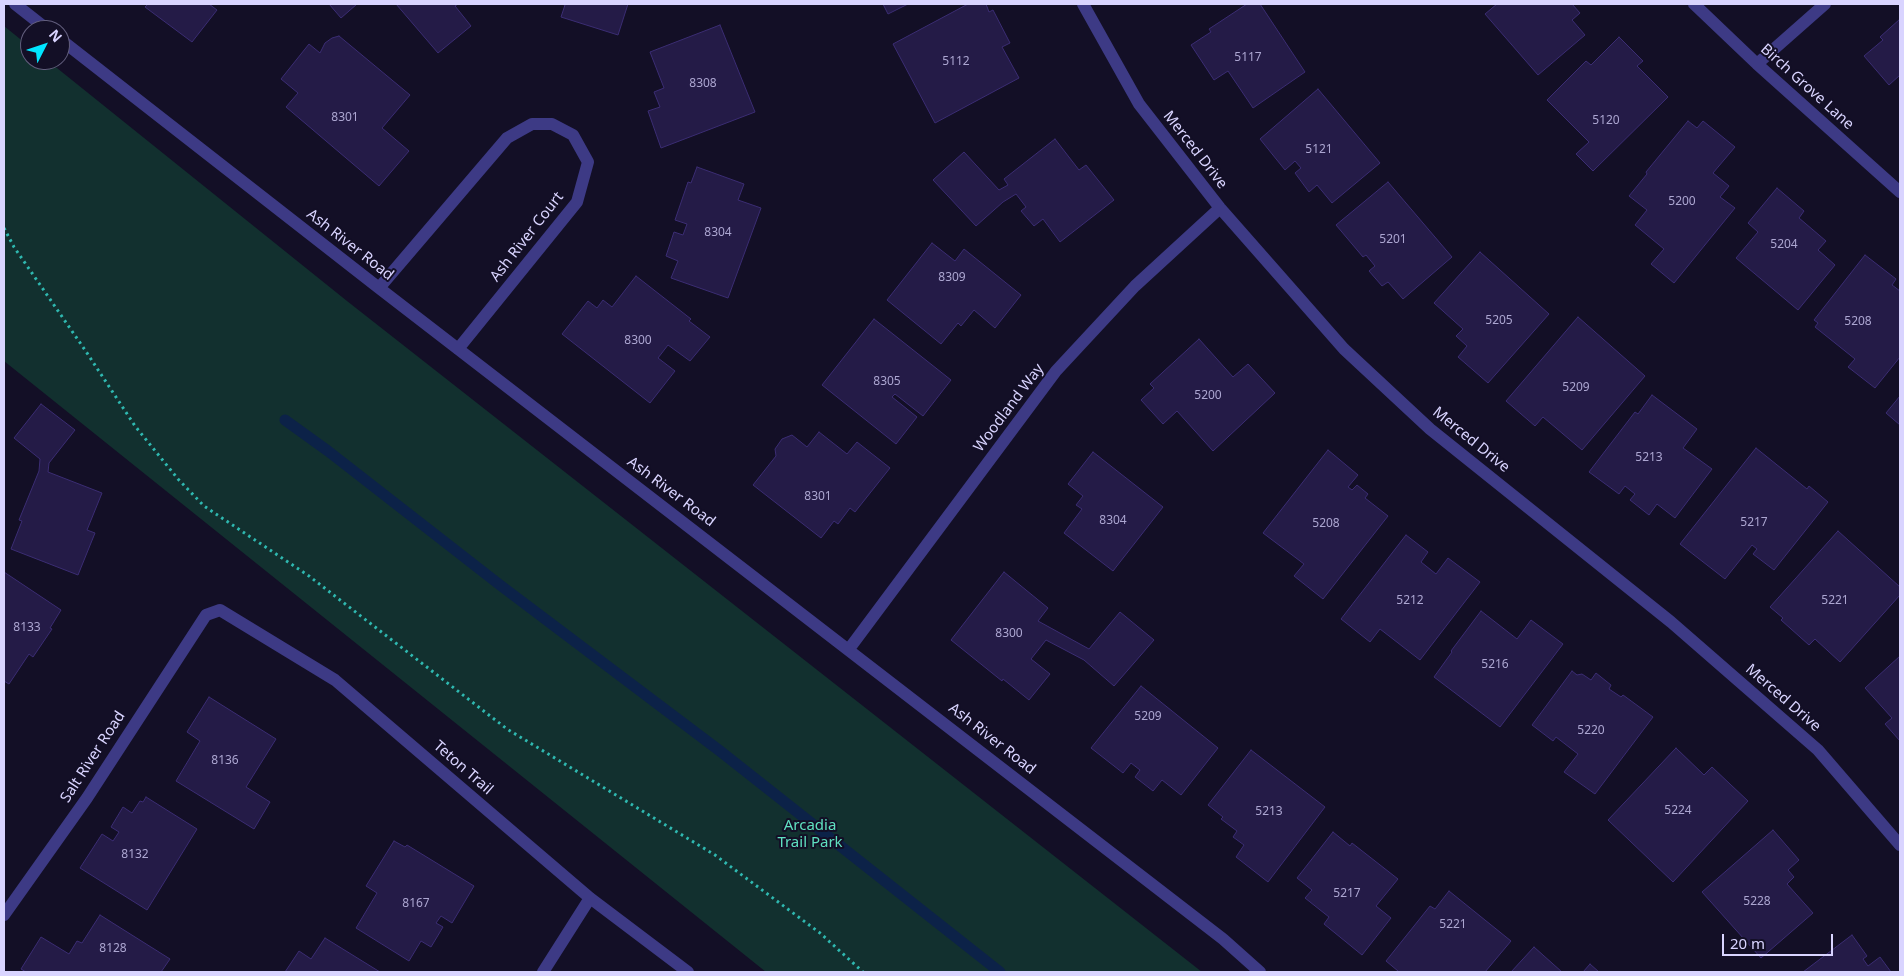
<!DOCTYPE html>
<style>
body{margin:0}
#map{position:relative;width:1904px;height:976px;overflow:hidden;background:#130f26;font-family:"Noto Sans",sans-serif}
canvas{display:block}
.frame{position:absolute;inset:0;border:5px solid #d9d4ff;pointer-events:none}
.north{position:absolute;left:20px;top:20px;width:50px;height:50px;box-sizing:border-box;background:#130f26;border:1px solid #625e7d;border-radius:50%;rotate:49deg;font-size:14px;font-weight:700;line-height:20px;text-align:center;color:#d9d4ff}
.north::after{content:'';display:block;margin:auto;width:18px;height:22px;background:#00e5ff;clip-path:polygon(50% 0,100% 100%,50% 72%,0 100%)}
.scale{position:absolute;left:1722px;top:934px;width:111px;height:22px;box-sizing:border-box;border:2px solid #d9d4ff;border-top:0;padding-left:6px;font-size:15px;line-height:18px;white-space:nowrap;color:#d9d4ff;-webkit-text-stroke:4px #130f26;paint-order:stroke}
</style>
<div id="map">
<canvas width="1904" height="976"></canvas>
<div class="frame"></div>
<div class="north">N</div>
<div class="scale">20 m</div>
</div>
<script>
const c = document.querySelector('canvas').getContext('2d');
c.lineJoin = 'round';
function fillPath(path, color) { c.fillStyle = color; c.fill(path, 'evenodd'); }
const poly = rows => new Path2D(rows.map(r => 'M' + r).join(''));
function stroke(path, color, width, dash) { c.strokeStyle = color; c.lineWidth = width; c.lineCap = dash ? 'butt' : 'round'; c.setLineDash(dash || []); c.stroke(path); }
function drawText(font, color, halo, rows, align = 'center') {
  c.font = font + ' "Noto Sans",sans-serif'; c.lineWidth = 4; c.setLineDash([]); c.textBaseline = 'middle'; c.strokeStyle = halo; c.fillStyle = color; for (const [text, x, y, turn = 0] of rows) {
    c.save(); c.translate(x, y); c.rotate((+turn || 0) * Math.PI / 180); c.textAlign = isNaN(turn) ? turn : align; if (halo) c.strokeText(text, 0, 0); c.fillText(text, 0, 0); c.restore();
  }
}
const green = poly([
 [4,26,30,47,30,60,47,60,347,301,1202,972,766,972,4,361]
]);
const stream = poly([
 [285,420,328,451,500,585,720,751,1000,972]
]);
const building = poly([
 [148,4,209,4,217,10,192,42,145,7,148,4],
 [329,4,357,4,341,18,329,4],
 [396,4,458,4,455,6,471,26,438,53,396,4],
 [561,4,628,4,618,35,561,17,565,5,561,4],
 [883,4,908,4,888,14,883,4],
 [968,4,986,4,989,12,993,10,1010,43,1002,47,1019,78,935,123,893,44,968,4],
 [1247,4,1260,4,1305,72,1253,108,1228,71,1214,80,1191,45,1211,32,1209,29,1247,4],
 [1497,4,1572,4,1580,13,1572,20,1585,35,1538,75,1485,14,1497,4],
 [1900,19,1900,75,1889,85,1864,56,1883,40,1880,37,1900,19],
 [720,25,755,112,661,148,648,111,660,107,654,92,664,88,650,52,720,25],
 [339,36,410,95,382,128,409,151,379,186,286,107,298,93,281,79,309,44,320,53,325,43,332,38,339,36],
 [1619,37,1643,61,1637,66,1668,97,1593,171,1576,154,1589,142,1547,100,1586,61,1591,65,1619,37],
 [1318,89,1380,163,1332,203,1317,185,1309,192,1295,173,1301,168,1295,161,1285,170,1260,139,1318,89],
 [1688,121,1697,128,1703,121,1735,147,1713,173,1729,186,1720,197,1735,208,1674,283,1651,264,1664,249,1635,225,1647,210,1629,196,1647,174,1646,172,1688,121],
 [1055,139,1079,170,1086,165,1114,200,1060,242,1043,219,1034,226,1021,211,1026,207,1016,194,1003,202,976,226,933,180,964,152,999,190,1008,185,1004,179,1055,139],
 [697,167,744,184,738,200,761,208,728,298,671,278,678,261,666,256,674,232,683,235,687,224,675,220,688,182,691,183,697,167],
 [1388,182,1452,257,1403,299,1388,282,1382,286,1369,271,1375,266,1366,255,1363,257,1336,225,1388,182],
 [1777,188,1804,211,1799,218,1826,241,1818,250,1835,265,1798,310,1736,258,1758,232,1748,223,1777,188],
 [932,243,955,261,964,249,1021,295,995,328,974,310,961,326,958,323,941,344,887,300,932,243],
 [1480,252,1549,314,1488,383,1458,357,1467,346,1456,336,1463,329,1434,303,1480,252],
 [1865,255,1896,279,1892,285,1900,291,1900,357,1875,388,1848,367,1855,359,1815,327,1818,323,1814,320,1865,255],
 [636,276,691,319,689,321,710,337,690,361,668,345,658,358,675,371,650,403,562,334,588,301,597,308,603,300,612,307,636,276],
 [1578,317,1645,376,1582,450,1543,417,1535,426,1506,401,1578,317],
 [874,319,951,380,923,416,895,394,892,397,917,417,896,444,822,385,874,319],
 [1199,339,1233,377,1248,364,1275,393,1213,451,1177,411,1163,424,1141,400,1154,388,1150,384,1199,339],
 [1652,395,1697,429,1683,448,1712,469,1675,518,1657,504,1649,515,1630,500,1635,494,1625,486,1619,494,1589,472,1635,412,1638,414,1652,395],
 [1900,396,1900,425,1886,413,1900,396],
 [41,404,75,430,49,463,48,472,102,493,87,530,95,533,78,575,11,549,22,521,19,520,39,471,40,459,14,438,41,404],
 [819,432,847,454,857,442,890,468,855,512,850,508,838,524,834,521,821,538,753,485,776,456,775,449,782,439,792,435,807,447,819,432],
 [1756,448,1807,489,1809,486,1828,502,1774,570,1753,554,1757,549,1752,545,1725,579,1680,544,1756,448],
 [1328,450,1358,475,1348,487,1352,490,1357,485,1368,494,1365,498,1388,516,1323,599,1294,576,1304,564,1263,533,1328,450],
 [1093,452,1163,507,1113,571,1064,533,1082,509,1076,505,1083,496,1068,484,1093,452],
 [1838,531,1900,587,1900,595,1840,662,1815,639,1809,645,1781,620,1783,618,1770,607,1838,531],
 [1406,535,1428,552,1421,562,1436,574,1448,558,1480,582,1420,660,1380,629,1370,642,1341,619,1406,535],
 [4,572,61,610,50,628,52,629,33,657,29,654,9,684,4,681,4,572],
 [1004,572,1048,608,1038,621,1089,649,1120,612,1154,640,1114,686,1084,660,1046,640,1031,659,1050,674,1029,700,1003,679,1002,681,951,640,1004,572],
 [1481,611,1517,639,1531,620,1563,644,1500,727,1434,677,1452,652,1451,651,1481,611],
 [1900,656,1900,741,1885,724,1892,718,1865,688,1900,656],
 [1572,671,1577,675,1582,674,1591,680,1596,673,1611,685,1609,689,1621,697,1623,695,1653,717,1595,794,1564,772,1578,754,1556,737,1553,741,1532,725,1572,671],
 [1141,686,1218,748,1181,795,1162,780,1153,791,1135,777,1140,770,1131,763,1123,773,1091,748,1141,686],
 [209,697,276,739,246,787,270,802,254,829,176,781,200,741,187,732,209,697],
 [1676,748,1704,775,1712,767,1748,801,1673,882,1608,820,1676,748],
 [1251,750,1325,807,1268,882,1236,857,1244,845,1233,837,1237,831,1221,819,1223,817,1208,805,1251,750],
 [146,797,197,829,147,910,80,868,102,834,113,841,119,832,111,827,123,807,132,813,140,801,143,802,146,797],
 [1773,830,1799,860,1788,870,1794,877,1787,884,1813,913,1761,958,1702,892,1773,830],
 [1333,832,1350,846,1352,843,1398,879,1376,906,1391,918,1362,955,1324,924,1329,917,1305,898,1312,890,1297,878,1333,832],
 [394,841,405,847,407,845,474,886,452,923,441,916,436,923,443,927,431,947,421,941,409,961,356,928,377,893,366,886,394,841],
 [1449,891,1511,941,1485,972,1397,972,1398,971,1386,961,1430,906,1435,909,1449,891],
 [100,915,170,959,161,972,26,972,21,969,41,937,69,954,77,941,82,943,100,915],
 [1852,935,1867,956,1863,959,1868,966,1880,957,1891,972,1803,972,1852,935],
 [325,938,380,972,285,972,299,951,311,959,325,938],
 [1534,947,1562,972,1511,972,1534,947],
 [1590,964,1599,972,1583,972,1590,964]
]);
const path = poly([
 [4,228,14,247,85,350,135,426,178,479,204,506,309,576,507,729,715,855,820,933,863,972]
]);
const minor = poly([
 [15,4,48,30],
 [1083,4,1139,104,1220,208,1344,349,1430,429,1671,622,1818,750,1900,845],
 [1694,4,1757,64,1900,192],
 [60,39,379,288,1223,939,1260,972],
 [1757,64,1825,4],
 [379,288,507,138,532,124,552,124,573,135,588,162,577,202,458,349],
 [849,649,1056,371,1135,286,1220,208],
 [4,915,87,798,206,615,220,610,335,680,590,898,688,972],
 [543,972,590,898]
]);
const numberNames = [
 ["5117",1248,58],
 ["5112",956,62],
 ["8308",703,84],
 ["8301",345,118],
 ["5120",1606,121],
 ["5121",1319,150],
 ["5200",1682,202],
 ["8304",718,233],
 ["5201",1393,240],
 ["5204",1784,245],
 ["8309",952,278],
 ["5205",1499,321],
 ["5208",1858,322],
 ["8300",638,341],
 ["8305",887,382],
 ["5209",1576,388],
 ["5200",1208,396],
 ["5213",1649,458],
 ["8301",818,497],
 ["8304",1113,521],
 ["5217",1754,523],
 ["5208",1326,524],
 ["5212",1410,601],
 ["5221",1835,601],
 ["8133",27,628],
 ["8300",1009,634],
 ["5216",1495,665],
 ["5209",1148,717],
 ["5220",1591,731],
 ["8136",225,761],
 ["5224",1678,811],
 ["5213",1269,812],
 ["8132",135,855],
 ["5217",1347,894],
 ["5228",1757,902],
 ["8167",416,904],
 ["5221",1453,925],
 ["8128",113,949]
];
const streetNames = [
 ["Birch Grove Lane",1807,87,42],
 ["Merced Drive",1195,150,52],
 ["Ash River Court",527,237,-52],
 ["Ash River Road",350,245,38],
 ["Woodland Way",1009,408,-53],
 ["Merced Drive",1471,440,39],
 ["Ash River Road",671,492,37],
 ["Merced Drive",1783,698,41],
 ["Ash River Road",992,739,38],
 ["Salt River Road",93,757,-57],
 ["Teton Trail",463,768,41]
];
const parkNames = [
 ["Arcadia",810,826],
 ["Trail Park",810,843]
];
fillPath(green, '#12302f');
stroke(stream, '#0c2248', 11);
fillPath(building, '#241b47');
stroke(building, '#3b2d73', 1);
stroke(path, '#2fb8b0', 3, [2.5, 4]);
stroke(minor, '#3d3a85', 12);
drawText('12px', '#aca6d1', null, numberNames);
drawText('15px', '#d9d4ff', '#130f26', streetNames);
drawText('15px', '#5fe0c0', '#130f26', parkNames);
</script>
